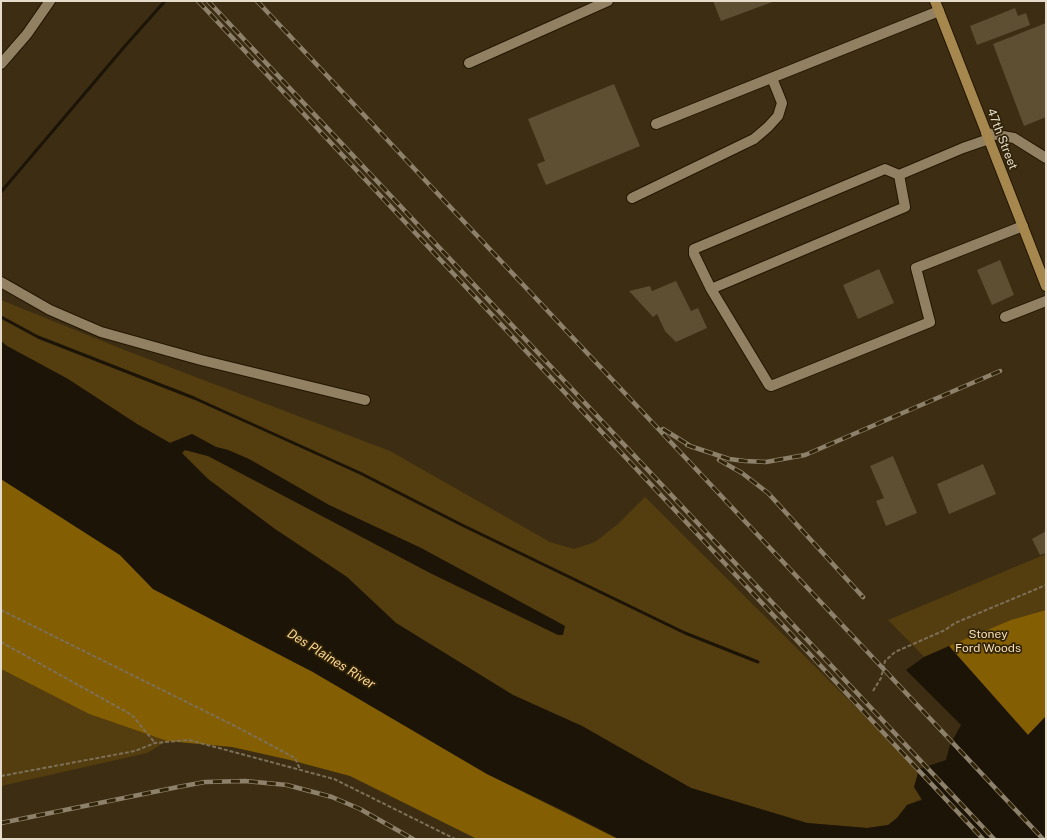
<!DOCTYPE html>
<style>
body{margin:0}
#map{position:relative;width:1047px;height:840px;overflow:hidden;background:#3d2e13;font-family:"Public Sans",sans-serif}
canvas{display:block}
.frame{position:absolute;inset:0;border:2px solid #e5dccc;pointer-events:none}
</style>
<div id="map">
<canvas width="1047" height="840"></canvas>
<div class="frame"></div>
</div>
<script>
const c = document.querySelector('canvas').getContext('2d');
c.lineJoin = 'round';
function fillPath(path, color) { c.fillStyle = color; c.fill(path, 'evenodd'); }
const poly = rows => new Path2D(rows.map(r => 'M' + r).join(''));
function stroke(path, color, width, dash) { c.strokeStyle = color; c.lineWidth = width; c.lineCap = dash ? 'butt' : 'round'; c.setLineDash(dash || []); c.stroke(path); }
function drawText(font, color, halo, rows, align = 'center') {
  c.font = font + ' "Public Sans",sans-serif'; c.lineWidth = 3.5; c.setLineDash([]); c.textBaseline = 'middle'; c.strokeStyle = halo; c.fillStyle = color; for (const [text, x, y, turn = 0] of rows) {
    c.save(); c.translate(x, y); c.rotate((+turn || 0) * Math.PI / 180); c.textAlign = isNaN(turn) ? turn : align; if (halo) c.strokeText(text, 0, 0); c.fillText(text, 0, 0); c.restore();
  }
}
const green = poly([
 [1,300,122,349,390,451,550,542,574,549,595,542,618,524,645,497,940,791,907,805,897,818,888,825,867,828,807,823,691,788,582,726,513,695,396,623,347,577,275,529,208,479,181,453,185,450,208,456,565,626,421,548,329,505,249,459,228,450,216,447,192,434,170,443,137,424,68,379,7,346,1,341],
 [1046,554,1046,781,888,620],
 [1,669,89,714,167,741,147,753,1,786]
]);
const forest = poly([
 [1,479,120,555,153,589,313,672,487,774,618,839,477,839,350,776,290,760,232,747,167,741,89,714,1,669],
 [1046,610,1046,716,1028,735,949,646,1011,620]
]);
const water = poly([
 [1,341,7,346,68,379,137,424,170,443,192,434,216,447,228,450,249,459,329,505,421,548,565,626,563,635,558,635,430,573,208,456,185,450,182,453,208,479,275,529,347,577,396,623,513,695,582,726,691,788,807,823,867,828,888,825,897,818,907,805,922,800,914,787,919,769,946,760,950,745,961,725,906,670,924,657,949,646,1028,735,1046,716,1046,839,617,838,566,812,487,774,313,672,153,589,120,555,1,479]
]);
const stream = poly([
 [1,192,125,46,165,1],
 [1,317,38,337,194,398,360,473,462,525,685,633,758,662]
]);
const building = poly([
 [713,1,775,1,721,21],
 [1015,8,1018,16,1026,13,1030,25,977,45,970,26],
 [1046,23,1046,117,1024,126,993,44],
 [614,84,640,146,546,185,537,164,545,161,528,119],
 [1000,260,1014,295,992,305,977,270],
 [879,269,894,303,858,319,843,285],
 [676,281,691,311,698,308,707,328,676,342,665,331,657,314,653,317,629,291,650,286,652,291],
 [893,456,917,513,886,526,876,501,884,498,870,466],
 [983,464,996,494,949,514,937,484],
 [1046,531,1046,553,1040,555,1032,539]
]);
const path = poly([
 [1,610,237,727,295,758,300,769],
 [1,642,132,715,155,743],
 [873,691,881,678,885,661,895,652,945,630,955,623,1046,585],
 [1,776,135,751,155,743,189,740,334,779,455,839]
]);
const minor = poly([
 [469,63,608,1],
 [1,64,27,34,50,1],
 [656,124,939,11],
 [986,133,1014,138,1046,158],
 [989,139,963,148,899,175,885,169,694,249,694,254,711,289,769,385,771,386,930,322,916,268,1023,226],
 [632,198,754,139,768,127,778,116,782,103,772,78],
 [1,282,50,310,101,332,201,360,365,400],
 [711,289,905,207,899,175],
 [1005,317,1046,301]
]);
const major = poly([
 [935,1,1046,286]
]);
const rail = poly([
 [198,1,983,839],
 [208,1,994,839],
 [257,1,1043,839],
 [663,429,692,447],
 [687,445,729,459,745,461,766,462,805,455,1000,371],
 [719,460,742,473,768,493,863,597],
 [1,823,178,787,205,782,245,781,287,785,332,797,360,809,413,839]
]);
const streetNames = [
 ["47th Street",1002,139,69]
];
const parkNames = [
 ["Stoney",988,634],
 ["Ford Woods",988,648]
];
const waterNames = [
 ["Des Plaines River",331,659,32]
];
fillPath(green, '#543d0f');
fillPath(forest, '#835e03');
fillPath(water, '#1b1407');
stroke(stream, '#1b1407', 3);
fillPath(building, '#5e4f33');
stroke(minor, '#231600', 12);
stroke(major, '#231600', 12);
stroke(path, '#7d7059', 2, [4, 2]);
stroke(minor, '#918062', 10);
stroke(major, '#a6874e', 10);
stroke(rail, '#8d816c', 4.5);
stroke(rail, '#322408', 3, [9]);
drawText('12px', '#e5dccc', '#322408', streetNames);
drawText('12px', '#f9dfb3', '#322408', parkNames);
drawText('italic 13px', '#fcd692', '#322408', waterNames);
</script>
